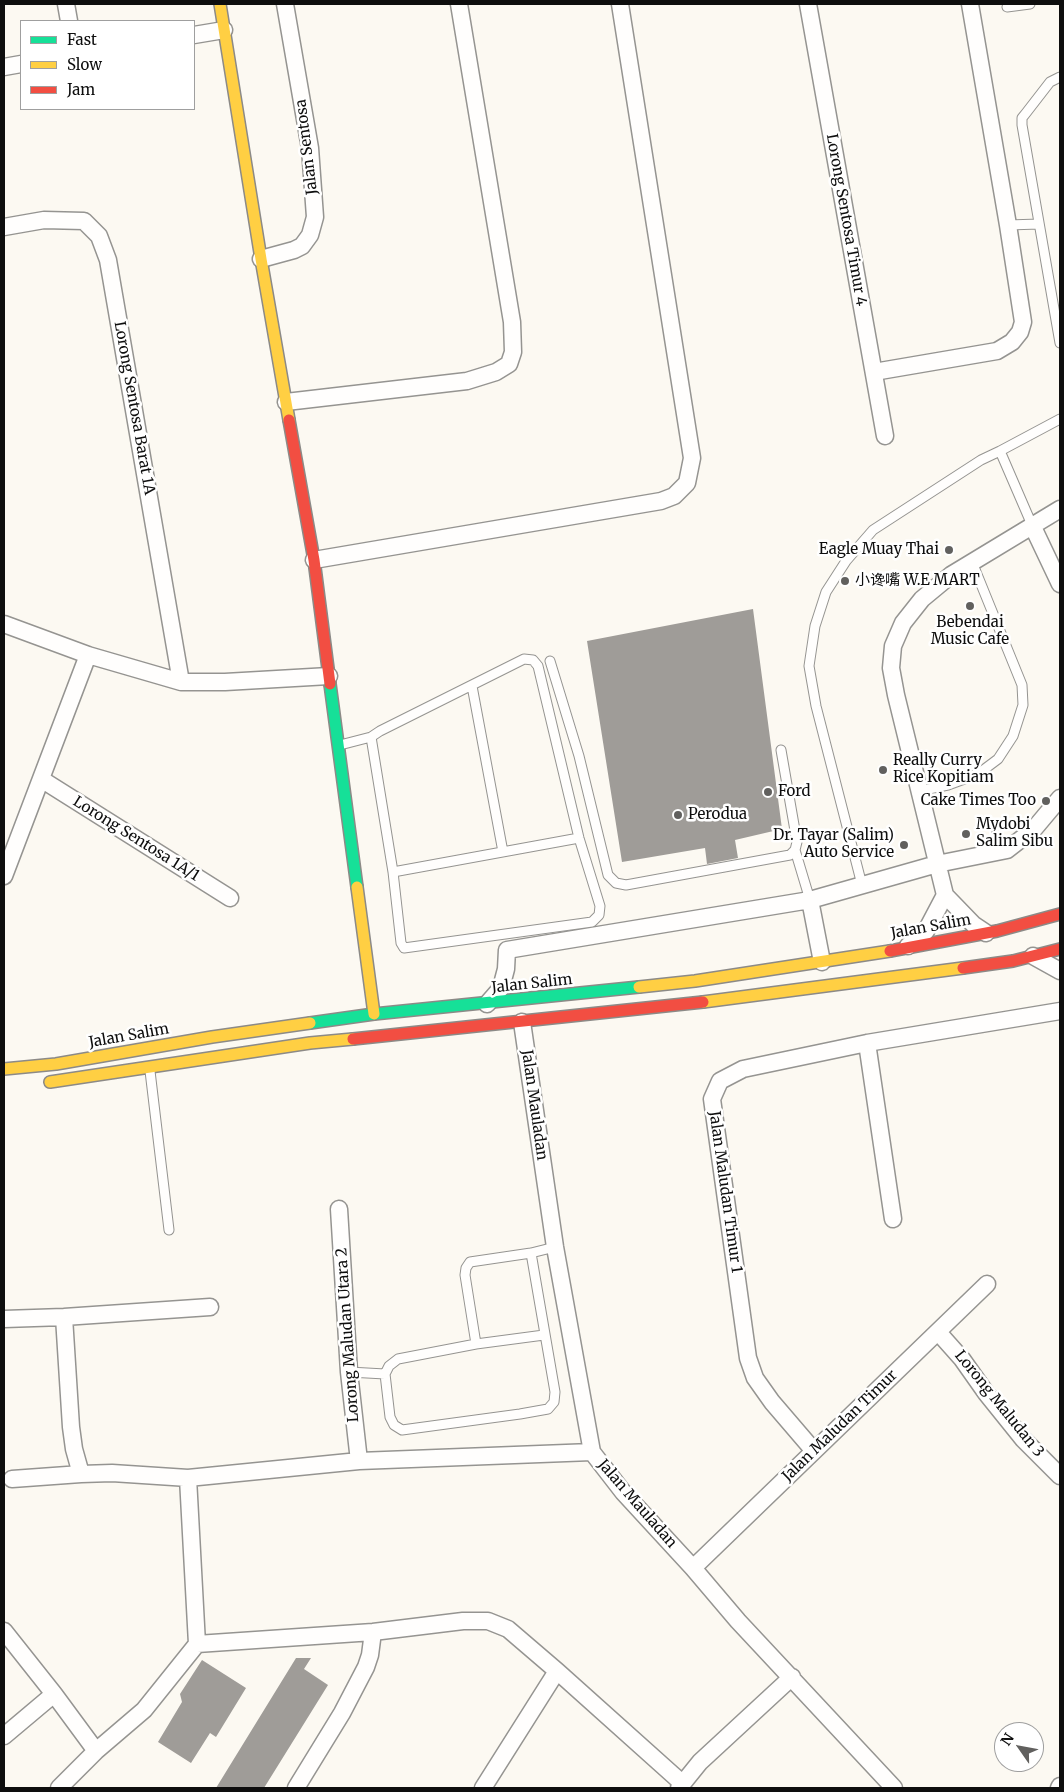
<!DOCTYPE html>
<meta charset="utf-8">
<style>
body{margin:0}
#map{position:relative;width:1064px;height:1792px;overflow:hidden;background:#fcf9f2;font-family:Merriweather,serif}
canvas{display:block}
.frame{position:absolute;inset:0;border:5px solid #0e0e0e;pointer-events:none}
.legend{position:absolute;left:20px;top:20px;width:175px;height:90px;box-sizing:border-box;background:#fff;border:1px solid #9f9f9f;margin:0;padding:6px 9px;list-style:none;font-size:15px;color:#0e0e0e}
.legend li{display:flex;align-items:center;gap:10px;height:25px}
.legend b{width:25px;border:1px solid #9f9f9f}
.north{position:absolute;left:994px;top:1722px;width:50px;height:50px;box-sizing:border-box;background:#fff;border:1px solid #9f9f9f;border-radius:50%;rotate:303deg;font-size:14px;font-weight:700;line-height:20px;text-align:center;color:#0e0e0e}
.north::after{content:'';display:block;margin:auto;width:18px;height:22px;background:#61605e;clip-path:polygon(50% 0,100% 100%,50% 72%,0 100%)}
</style>
<div id="map">
<canvas width="1064" height="1792"></canvas>
<div class="frame"></div>
<ul class="legend">
<li><b style="height:6px;background:#16e098"></b>Fast</li>
<li><b style="height:6px;background:#ffcf43"></b>Slow</li>
<li><b style="height:6px;background:#f24e42"></b>Jam</li>
</ul>
<div class="north">N</div>
</div>
<script>
const c = document.querySelector('canvas').getContext('2d');
c.lineJoin = 'round';
function fillPath(path, color) { c.fillStyle = color; c.fill(path, 'evenodd'); }
const poly = rows => new Path2D(rows.map(r => 'M' + r).join(''));
function stroke(path, color, width, dash) { c.strokeStyle = color; c.lineWidth = width; c.lineCap = dash ? 'butt' : 'round'; c.setLineDash(dash || []); c.stroke(path); }
function drawText(font, color, halo, rows, align = 'center') {
  c.font = font + ' Merriweather,"Noto Sans SC",serif'; c.lineWidth = 5; c.setLineDash([]); c.textBaseline = 'middle'; c.strokeStyle = halo; c.fillStyle = color; for (const [text, x, y, turn = 0] of rows) {
    c.save(); c.translate(x, y); c.rotate((+turn || 0) * Math.PI / 180); c.textAlign = isNaN(turn) ? turn : align; if (halo) c.strokeText(text, 0, 0); c.fillText(text, 0, 0); c.restore();
  }
}
const building = poly([
 [753,609,782,829,735,840,738,858,707,864,705,848,622,862,587,641],
 [296,1658,311,1658,304,1669,328,1685,264,1788,216,1788],
 [202,1660,246,1688,216,1737,210,1733,191,1763,158,1742,182,1702,180,1694]
]);
const lane = poly([
 [1007,7,1030,4],
 [1060,77,1050,82,1026,113,1022,118,1022,125,1060,343],
 [1008,225,1039,224],
 [1000,451,1060,419],
 [524,659,533,660,538,666,579,838,600,906,599,915,592,922,404,948,401,943,393,872,371,737,380,731,524,659],
 [550,661,579,756,608,875,616,883,626,885,790,855,795,850,797,842,781,750],
 [472,686,503,852],
 [340,745,371,737],
 [919,791,948,785,978,774,998,759,1013,736,1023,705,1022,685,972,562],
 [795,850,810,900],
 [393,872,579,838],
 [862,885,816,706,809,666,815,626,826,592,846,561,873,530,981,460,1000,451,1032,525],
 [150,1071,169,1230],
 [531,1253,555,1392,554,1402,548,1409,520,1414,402,1430,394,1425,390,1417,385,1374,389,1366,398,1359,476,1344,544,1335],
 [476,1344,465,1275,466,1268,470,1262,531,1253,555,1247],
 [349,1372,385,1374]
]);
const street = poly([
 [66,4,69,21],
 [808,4,885,436],
 [194,35,224,30],
 [4,67,21,64],
 [4,227,44,220,84,221,99,236,108,260,181,682],
 [261,259,294,250,302,246,310,235,315,217,310,148,285,4],
 [874,372,997,351,1012,342,1020,332,1023,322,1008,225,970,4],
 [286,402,467,381,496,372,509,364,513,352,512,322,459,4],
 [1032,525,1060,584],
 [314,560,661,501,674,496,687,483,692,458,620,4],
 [4,624,88,655,181,682,225,682,329,676],
 [41,779,230,898],
 [4,876,88,655],
 [810,900,822,962],
 [986,933,974,925,945,895,896,695,891,668,893,646,903,623,922,599,951,575,1060,509],
 [908,946,926,931,945,895],
 [1033,956,1060,971],
 [487,1004,501,988,506,969,507,950,810,900,937,864,1007,850,1034,829,1060,798],
 [522,1022,555,1247,592,1452,623,1492,693,1568,738,1621,894,1788],
 [867,1043,893,1219],
 [339,1209,349,1372,359,1461],
 [64,1317,71,1427,74,1449,81,1474],
 [4,1319,64,1317,210,1307],
 [938,1332,962,1359,986,1393,1023,1439,1060,1476],
 [814,1451,772,1402,755,1378,748,1358,712,1099,720,1081,743,1069,867,1043,1060,1011],
 [12,1479,81,1474,112,1473,188,1478,359,1461,592,1452],
 [693,1568,987,1284],
 [4,1631,54,1694,96,1751],
 [197,1644,373,1632,463,1621,488,1621,508,1629,557,1671,682,1783],
 [4,1736,54,1694],
 [59,1788,96,1751,144,1710,197,1644,188,1478],
 [296,1788,342,1713,366,1667,370,1655,373,1632],
 [483,1788,557,1671],
 [679,1788,700,1762,792,1677],
 [1059,1788,1060,1786]
]);
const fast = poly([
 [330,684,357,887],
 [310,1023,374,1014,639,987]
]);
const slow = poly([
 [220,4,261,259,289,420],
 [357,887,374,1014],
 [639,987,695,981,890,951],
 [703,1002,963,968],
 [4,1069,56,1064,212,1037,310,1023],
 [50,1082,310,1043,353,1039]
]);
const jam = poly([
 [289,420,314,560,330,684],
 [890,951,997,931,1060,914],
 [963,968,1013,961,1060,949],
 [353,1039,703,1002]
]);
const markers = [
 [949,550,5,"#61605e"],
 [845,581,5,"#61605e"],
 [970,606,5,"#61605e"],
 [883,770,5,"#61605e"],
 [768,792,5,"#61605e"],
 [1046,801,5,"#61605e"],
 [678,815,5,"#61605e"],
 [966,834,5,"#61605e"],
 [904,845,5,"#61605e"]
];
const streetNames = [
 ["Jalan Sentosa",307,147,-97],
 ["Lorong Sentosa Timur 4",846,220,80],
 ["Lorong Sentosa Barat 1A",134,408,80],
 ["Lorong Sentosa 1A/1",136,839,32],
 ["Jalan Salim",931,927,-10],
 ["Jalan Salim",532,984,-6],
 ["Jalan Salim",129,1036,-10],
 ["Jalan Mauladan",534,1105,82],
 ["Jalan Maludan Timur 1",725,1192,82],
 ["Lorong Maludan Utara 2",348,1335,-94],
 ["Lorong Maludan 3",999,1404,51],
 ["Jalan Maludan Timur",840,1426,-44],
 ["Jalan Mauladan",637,1504,49]
];
const poiNames = [
 ["Eagle Muay Thai",939,550,"right"],
 ["小谗嘴 W.E MART",855,581],
 ["Bebendai",970,623,"center"],
 ["Music Cafe",970,640,"center"],
 ["Really Curry",893,761],
 ["Rice Kopitiam",893,778],
 ["Ford",778,792],
 ["Cake Times Too",1036,801,"right"],
 ["Perodua",688,815],
 ["Mydobi",976,825],
 ["Salim Sibu",976,842],
 ["Dr. Tayar (Salim)",894,836,"right"],
 ["Auto Service",894,853,"right"]
];
fillPath(building, '#9f9c98');
stroke(lane, '#959491', 11);
stroke(street, '#959491', 19);
stroke(fast, '#8c8a87', 14);
stroke(slow, '#8c8a87', 14);
stroke(jam, '#8c8a87', 14);
stroke(lane, '#fffefd', 9);
stroke(street, '#fffefd', 16);
stroke(fast, '#16e098', 11);
stroke(slow, '#ffcf43', 11);
stroke(jam, '#f24e42', 11);
for (const [x, y, r, color] of markers) { const dot = new Path2D(); dot.arc(x, y, r, 0, 2 * Math.PI); c.fillStyle = color; c.fill(dot); stroke(dot, '#fff', 2); }
drawText('15px', '#0e0e0e', '#fff', streetNames);
drawText('15px', '#0e0e0e', '#fff', poiNames, 'left');
</script>
